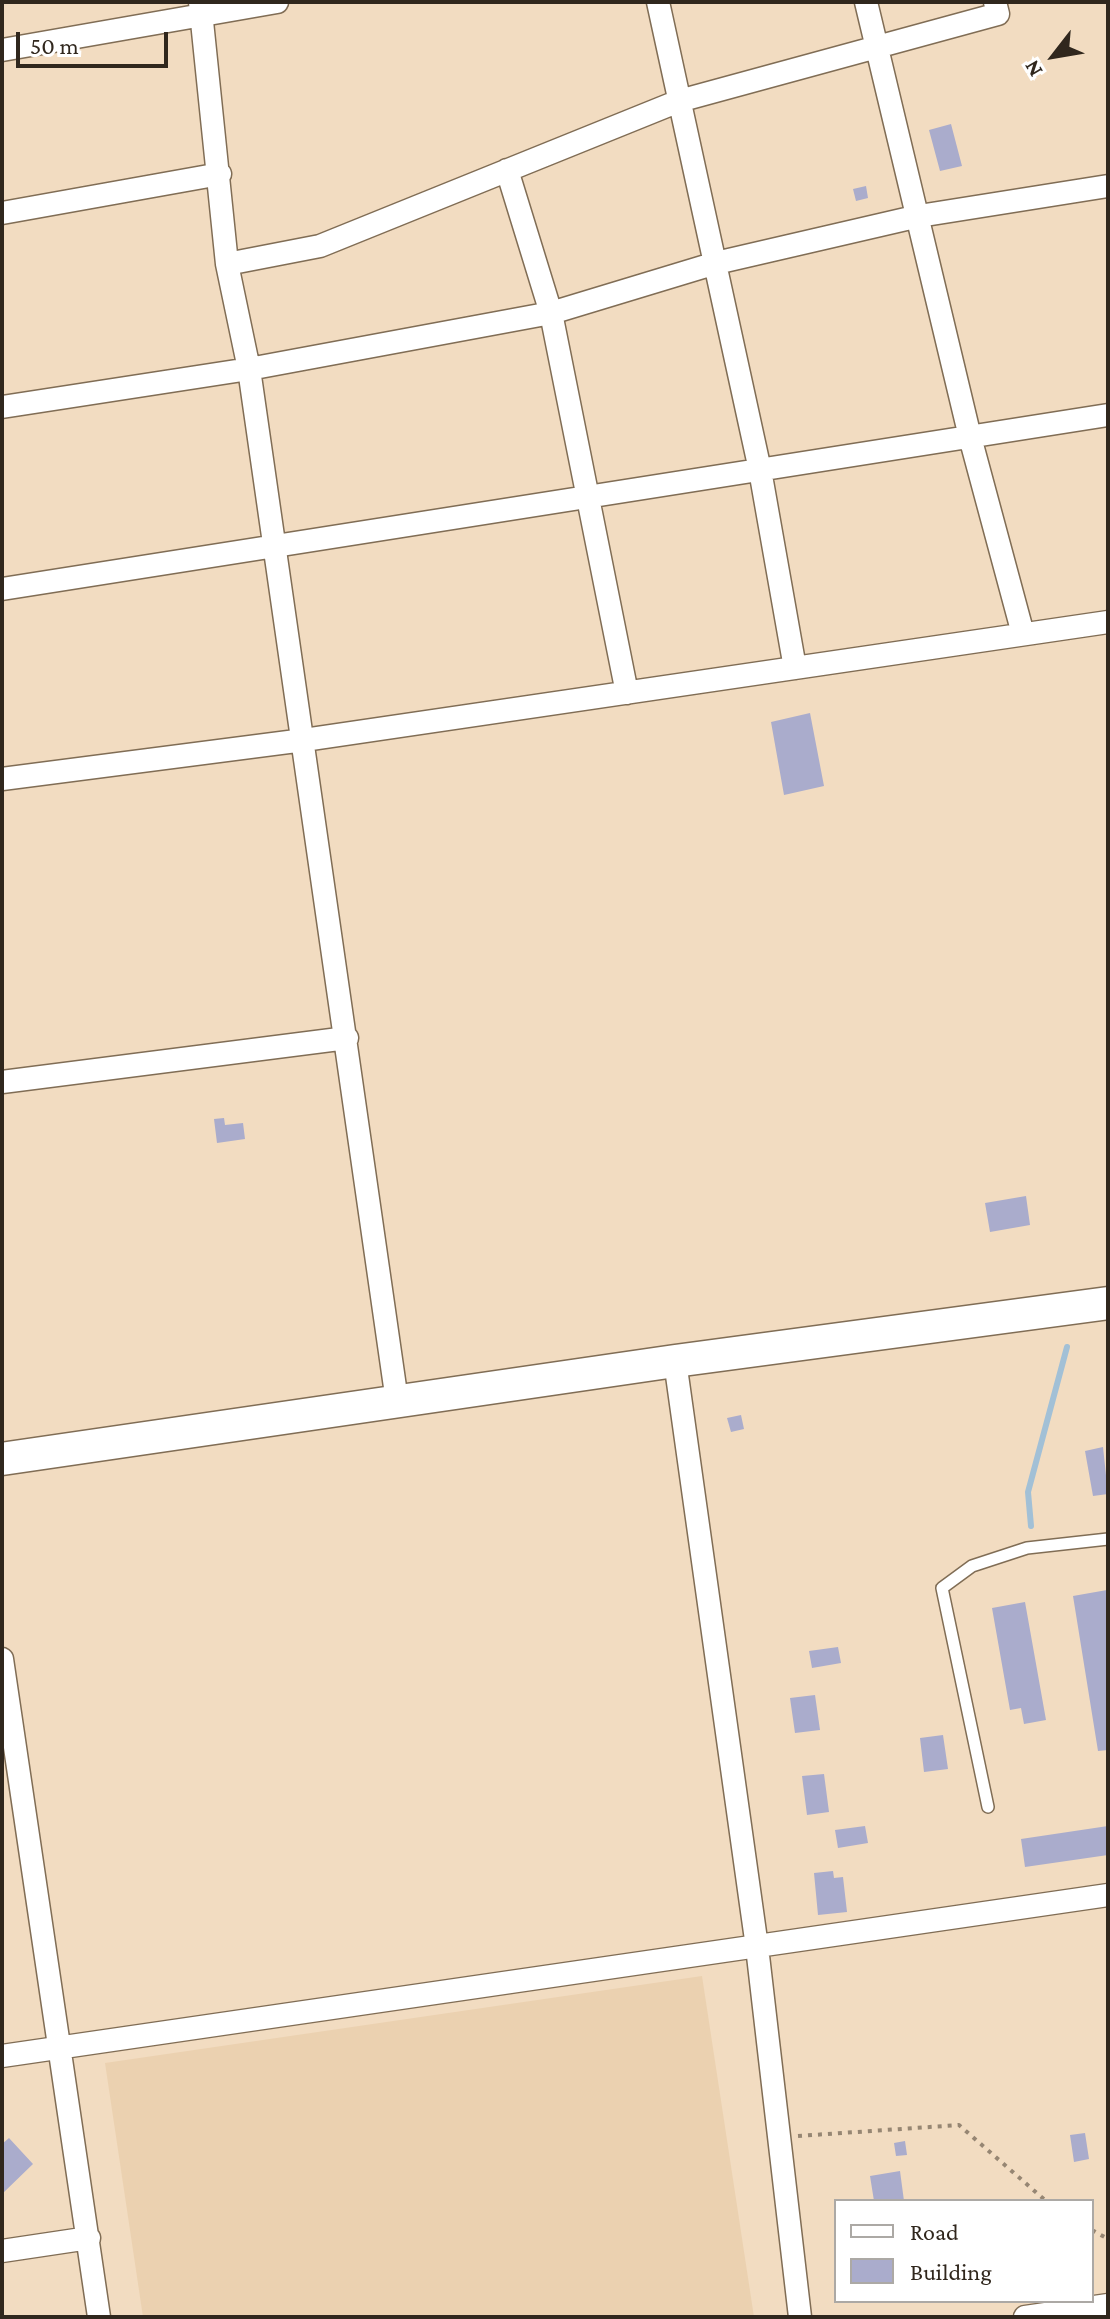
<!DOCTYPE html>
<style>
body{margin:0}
#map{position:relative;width:1110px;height:2319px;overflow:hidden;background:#f2dcc1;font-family:"Crimson Pro",serif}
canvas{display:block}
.frame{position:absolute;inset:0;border:4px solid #30271d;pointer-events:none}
.legend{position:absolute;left:834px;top:2199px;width:260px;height:104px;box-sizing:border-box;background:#fff;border:2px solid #aca9a5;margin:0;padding:10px 14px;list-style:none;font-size:24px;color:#30271d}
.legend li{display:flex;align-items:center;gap:16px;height:40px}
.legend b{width:40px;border:2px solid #aca9a5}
.north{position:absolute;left:1014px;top:16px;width:80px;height:80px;-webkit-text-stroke:6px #fff;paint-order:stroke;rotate:239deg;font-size:22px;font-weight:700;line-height:32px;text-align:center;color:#30271d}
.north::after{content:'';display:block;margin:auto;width:28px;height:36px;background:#30271d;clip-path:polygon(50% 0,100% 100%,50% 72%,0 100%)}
.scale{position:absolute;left:16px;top:32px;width:152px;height:36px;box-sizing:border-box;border:4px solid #30271d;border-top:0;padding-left:10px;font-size:24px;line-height:28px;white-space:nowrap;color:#30271d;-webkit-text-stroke:6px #fff;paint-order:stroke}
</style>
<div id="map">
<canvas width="1110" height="2319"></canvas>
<div class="frame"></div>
<ul class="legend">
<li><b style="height:10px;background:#fff"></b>Road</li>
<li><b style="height:22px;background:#aaaccc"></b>Building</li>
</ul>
<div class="north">N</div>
<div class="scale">50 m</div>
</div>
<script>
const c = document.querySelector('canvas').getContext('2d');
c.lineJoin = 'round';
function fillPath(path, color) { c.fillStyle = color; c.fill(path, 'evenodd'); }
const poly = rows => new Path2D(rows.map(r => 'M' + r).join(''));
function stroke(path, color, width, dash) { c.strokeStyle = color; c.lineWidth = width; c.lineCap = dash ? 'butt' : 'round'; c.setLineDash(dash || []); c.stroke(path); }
const built = poly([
 [702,1976,754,2317,143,2317,105,2063]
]);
const stream = poly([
 [1031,1526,1028,1492,1067,1347]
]);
const building = poly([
 [951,124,962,166,940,171,929,130],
 [866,186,868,198,856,201,853,189],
 [810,713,824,786,784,795,771,722],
 [224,1118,225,1125,243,1123,245,1139,217,1143,214,1119],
 [1026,1196,1030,1225,990,1232,985,1203],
 [741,1415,744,1429,731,1432,727,1418],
 [1103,1447,1108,1494,1093,1496,1085,1451],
 [1107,1590,1108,1750,1098,1751,1073,1596],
 [1025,1602,1046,1720,1024,1724,1021,1708,1010,1710,992,1608],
 [838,1647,841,1663,812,1668,809,1651],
 [815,1695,820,1730,795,1733,790,1698],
 [943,1735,948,1769,924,1772,920,1738],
 [824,1774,829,1812,807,1815,802,1776],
 [865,1826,868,1843,838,1848,835,1830],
 [1108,1826,1108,1855,1025,1867,1021,1839],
 [833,1871,834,1878,843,1877,847,1912,818,1915,814,1873],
 [1085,2133,1089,2159,1074,2162,1070,2135],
 [9,2138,33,2164,2,2194,2,2144],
 [905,2141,907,2155,896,2156,894,2143],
 [900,2171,904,2201,874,2201,870,2176]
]);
const path = poly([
 [798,2136,959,2125,1046,2201],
 [1092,2230,1108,2239]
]);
const lane = poly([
 [988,1807,942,1588,972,1566,1027,1548,1108,1539]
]);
const street = poly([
 [200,2,227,264,249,369,397,1401],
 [658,2,760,470,795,668],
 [866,2,970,437,1023,634],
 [2,50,277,2],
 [507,170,551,313,627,693],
 [2,213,220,174],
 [227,264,320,246,679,101,998,14,995,2],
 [2,407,249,369,551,313,716,263,919,216,1108,186],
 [2,589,1108,415],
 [2,779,304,740,1108,622],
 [2,1082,347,1038],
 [675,1361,757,1947,800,2317],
 [2,1659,99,2317],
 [2,2056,1108,1895],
 [2,2251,89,2238],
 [1025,2317,1108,2305]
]);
const secondary = poly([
 [2,1459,675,1361,1108,1303]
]);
fillPath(built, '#ebd1b0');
stroke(stream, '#a2c0d6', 6);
fillPath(building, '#aaaccc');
stroke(lane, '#806d55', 14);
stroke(street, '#806d55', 25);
stroke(secondary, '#806d55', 35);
stroke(path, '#968673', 4, [4, 6]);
stroke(lane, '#fff', 11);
stroke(street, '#fff', 22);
stroke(secondary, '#fff', 32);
</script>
